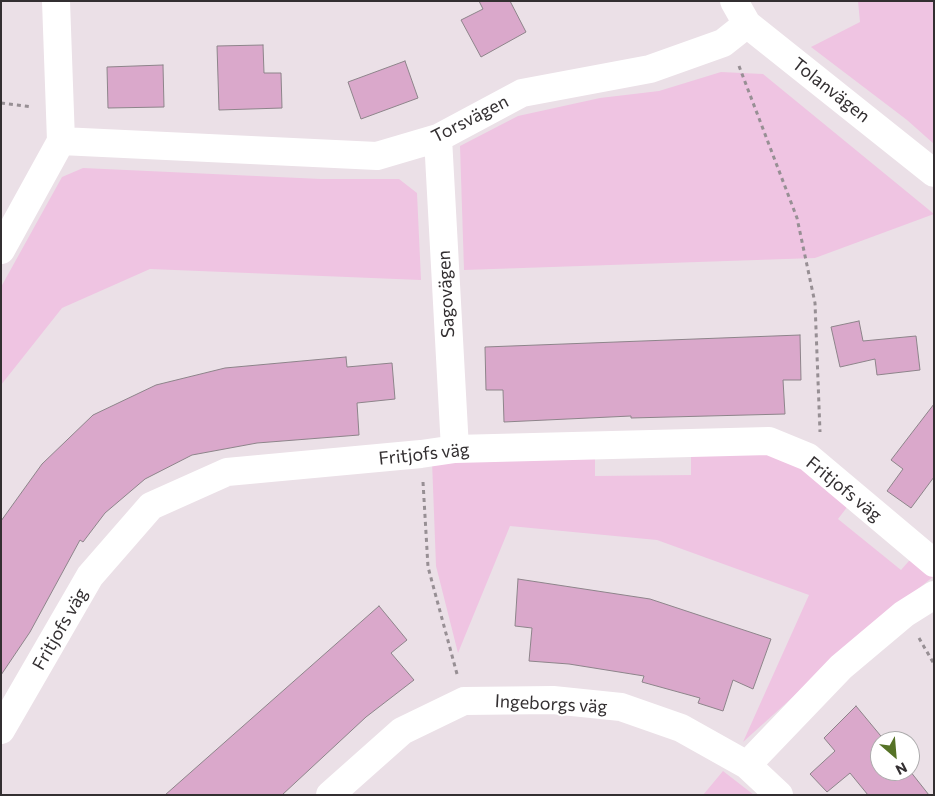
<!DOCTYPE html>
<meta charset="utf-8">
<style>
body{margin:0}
#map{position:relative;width:935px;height:796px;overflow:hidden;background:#ebe0e7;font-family:Commissioner,sans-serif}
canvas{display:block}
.frame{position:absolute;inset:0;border:2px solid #332f31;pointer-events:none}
.north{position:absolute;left:870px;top:731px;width:50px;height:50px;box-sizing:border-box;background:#fff;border:1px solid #adacad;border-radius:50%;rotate:153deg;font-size:14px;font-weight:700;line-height:20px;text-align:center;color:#332f31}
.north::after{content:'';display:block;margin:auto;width:18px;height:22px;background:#567327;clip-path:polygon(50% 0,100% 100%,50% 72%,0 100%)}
</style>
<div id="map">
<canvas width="935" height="796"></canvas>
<div class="frame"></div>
<div class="north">N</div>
</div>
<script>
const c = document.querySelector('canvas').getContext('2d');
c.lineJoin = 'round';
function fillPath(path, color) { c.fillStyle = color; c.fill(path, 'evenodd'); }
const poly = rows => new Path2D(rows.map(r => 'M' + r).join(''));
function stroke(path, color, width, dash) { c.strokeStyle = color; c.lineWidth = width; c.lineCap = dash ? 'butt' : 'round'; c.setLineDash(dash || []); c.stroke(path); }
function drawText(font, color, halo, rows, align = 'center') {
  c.font = font + ' Commissioner,sans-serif'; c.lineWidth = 4; c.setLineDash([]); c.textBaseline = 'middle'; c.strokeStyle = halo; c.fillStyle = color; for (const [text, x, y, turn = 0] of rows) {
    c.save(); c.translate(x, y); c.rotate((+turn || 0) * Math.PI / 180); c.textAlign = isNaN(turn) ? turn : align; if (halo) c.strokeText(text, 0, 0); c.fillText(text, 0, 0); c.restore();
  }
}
const green = poly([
 [858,1,934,1,934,144,907,120,811,47,860,22],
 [721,72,763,74,934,214,815,258,464,270,460,146,518,116,600,98,659,91],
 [83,168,321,179,399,179,417,193,421,280,150,269,62,308,1,385,1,287,62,177],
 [762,448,803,464,851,502,838,519,901,570,915,554,934,576,865,632,743,742,809,595,657,540,510,526,458,653,436,566,432,461,595,451,595,476,691,475,691,449],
 [723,771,754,795,703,795]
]);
const building = poly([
 [479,1,510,1,526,32,481,57,461,20,483,9,479,1],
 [263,45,264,73,281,73,282,108,219,110,217,46,263,45],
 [405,61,418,98,361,119,348,82,405,61],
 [163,65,164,107,108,108,107,67,163,65],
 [859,321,863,341,916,336,920,370,877,375,875,359,840,367,831,327,859,321],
 [800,335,801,380,783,380,785,414,631,418,631,416,504,422,503,390,486,390,485,347,800,335],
 [346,357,347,367,392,363,395,399,357,403,359,435,257,443,192,455,145,479,105,513,83,542,80,540,30,632,1,675,1,521,42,464,93,415,156,385,225,368,346,357],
 [934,404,934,477,911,508,887,491,903,469,891,460,934,404],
 [518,579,650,599,771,639,753,689,733,680,723,711,698,703,700,698,642,682,644,676,569,664,529,661,532,628,515,626,518,579],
 [379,606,407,640,391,653,414,680,366,717,282,795,165,795,379,606],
 [856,706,885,741,880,741,880,771,910,771,929,795,868,795,850,773,827,792,810,774,835,751,824,738,856,706]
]);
const path = poly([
 [739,66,797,218,815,303,820,432],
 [1,103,32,107],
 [423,482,428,567,457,674],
 [919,638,934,664]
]);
const street = poly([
 [734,1,747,24,934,173],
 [438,138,455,449],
 [61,141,377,156,438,138,522,93,650,69,723,43,747,24],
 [1,250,61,141,56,1],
 [1,730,90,576,151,506,227,472,421,454,455,449,769,441,808,457,934,563],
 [747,765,841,667,904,614,934,595],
 [330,795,402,731,464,701,553,700,621,707,681,728,747,765,779,795]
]);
const streetNames = [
 ["Tolanvägen",831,90,38],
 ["Torsvägen",470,119,-27],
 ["Sagovägen",446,294,-93],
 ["Fritjofs väg",424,454,-6],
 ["Fritjofs väg",844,489,39],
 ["Fritjofs väg",60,629,-60],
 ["Ingeborgs väg",551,704,3]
];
fillPath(green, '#efc4e2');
fillPath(building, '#daa8cb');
stroke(building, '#8d848a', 1);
stroke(path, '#978f94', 3, [4, 4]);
stroke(street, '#fff', 28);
drawText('18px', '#332f31', '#fff', streetNames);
</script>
